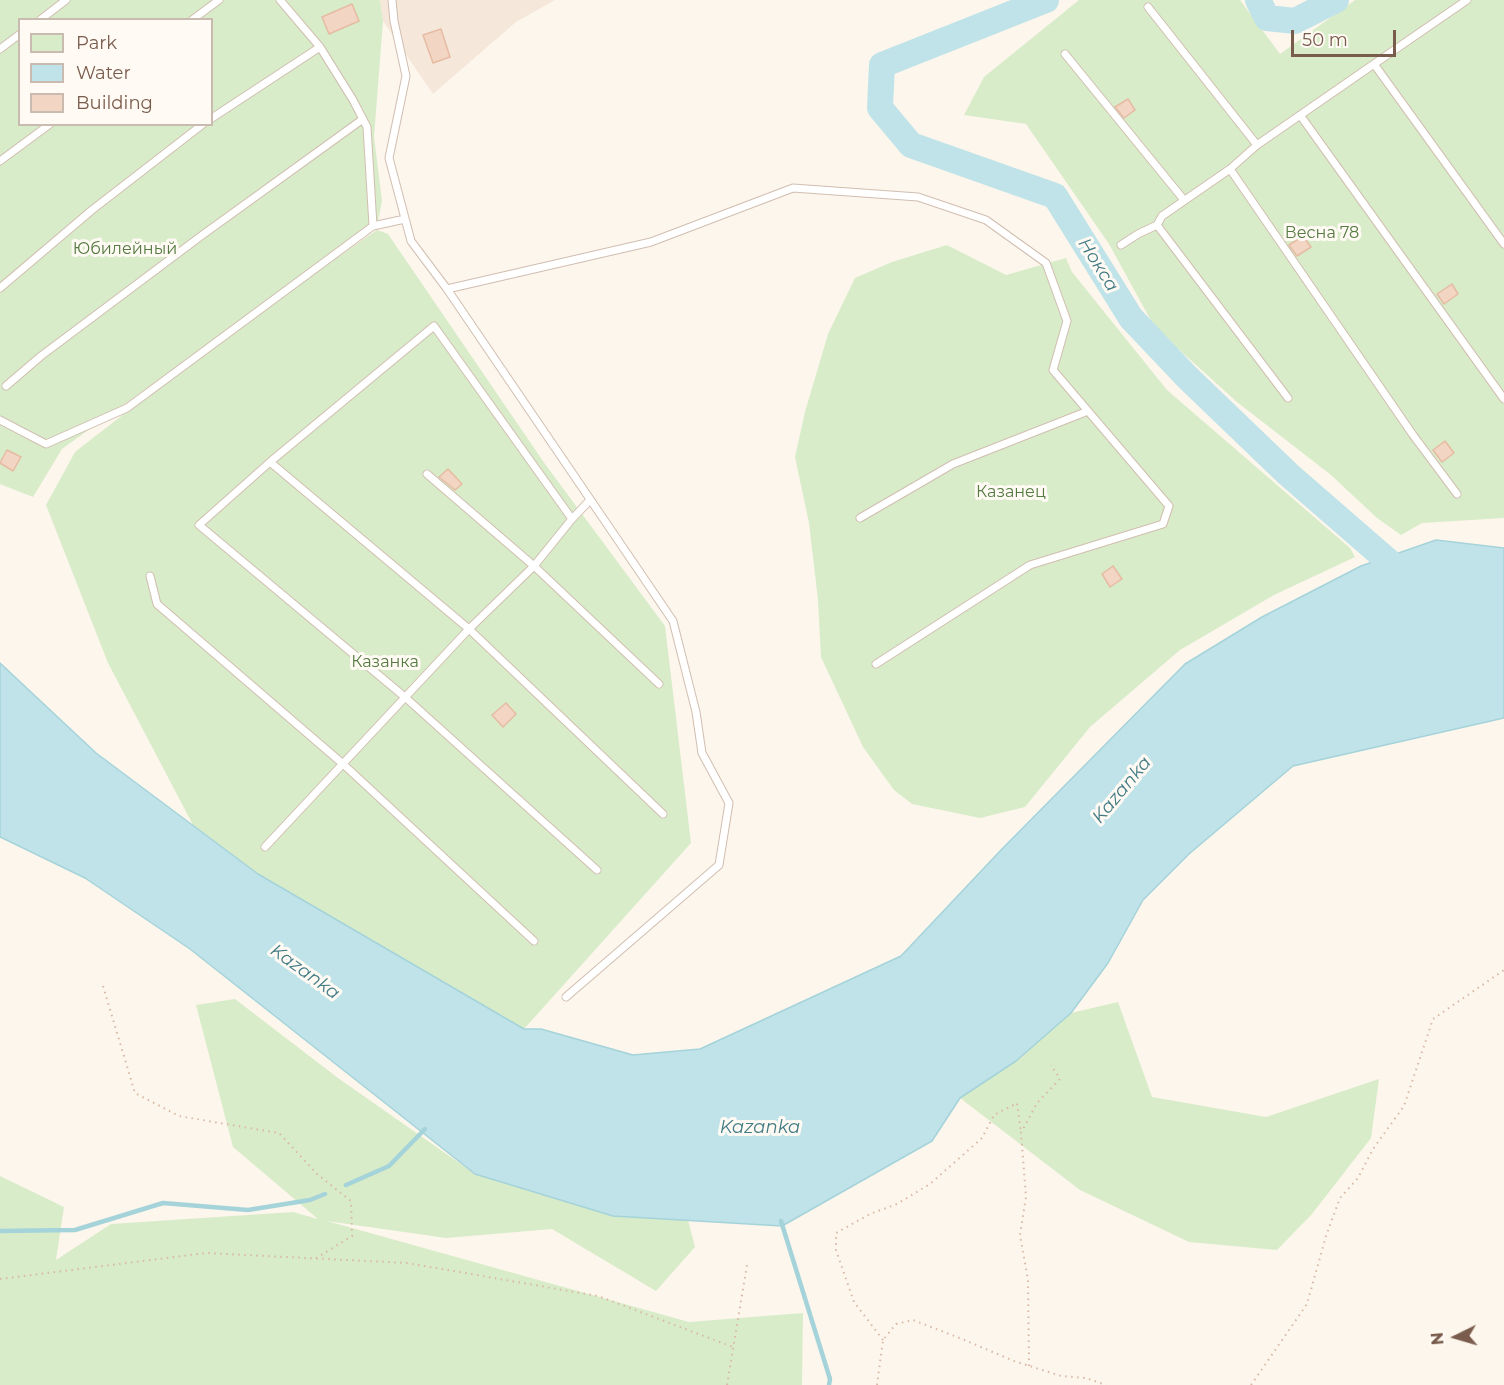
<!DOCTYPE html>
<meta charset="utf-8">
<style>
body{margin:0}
#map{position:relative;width:1504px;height:1385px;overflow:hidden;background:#fdf6ec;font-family:Montserrat,sans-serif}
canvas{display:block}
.legend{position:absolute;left:18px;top:18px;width:195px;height:108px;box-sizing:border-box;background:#fffaf3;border:2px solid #cabbb1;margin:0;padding:8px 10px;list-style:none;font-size:18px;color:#7a5c4d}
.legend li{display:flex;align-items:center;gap:12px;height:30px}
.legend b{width:30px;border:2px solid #cabbb1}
.north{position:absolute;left:1426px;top:1307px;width:60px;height:60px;-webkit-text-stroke:4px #fffaf3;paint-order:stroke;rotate:265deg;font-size:16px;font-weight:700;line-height:24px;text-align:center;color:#7a5c4d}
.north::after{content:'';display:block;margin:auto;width:21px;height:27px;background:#7a5c4d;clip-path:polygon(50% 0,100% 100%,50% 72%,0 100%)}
.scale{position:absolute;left:1291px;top:30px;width:105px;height:27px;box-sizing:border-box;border:3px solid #7a5c4d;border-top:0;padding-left:8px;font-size:18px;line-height:21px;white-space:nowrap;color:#7a5c4d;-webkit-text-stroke:4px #fffaf3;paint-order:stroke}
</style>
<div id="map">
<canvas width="1504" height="1385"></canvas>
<ul class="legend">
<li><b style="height:16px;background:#d8ecc9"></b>Park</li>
<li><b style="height:16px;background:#bfe3e8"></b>Water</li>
<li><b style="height:16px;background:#f3d5c3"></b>Building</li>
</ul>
<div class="north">N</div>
<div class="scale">50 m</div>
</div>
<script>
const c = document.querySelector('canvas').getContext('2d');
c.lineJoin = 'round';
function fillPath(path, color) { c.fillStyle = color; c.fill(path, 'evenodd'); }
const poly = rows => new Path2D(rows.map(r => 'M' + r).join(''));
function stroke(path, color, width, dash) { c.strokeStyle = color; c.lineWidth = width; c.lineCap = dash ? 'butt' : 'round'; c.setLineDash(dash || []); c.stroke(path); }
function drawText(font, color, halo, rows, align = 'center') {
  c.font = font + ' Montserrat,sans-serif'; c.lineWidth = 6; c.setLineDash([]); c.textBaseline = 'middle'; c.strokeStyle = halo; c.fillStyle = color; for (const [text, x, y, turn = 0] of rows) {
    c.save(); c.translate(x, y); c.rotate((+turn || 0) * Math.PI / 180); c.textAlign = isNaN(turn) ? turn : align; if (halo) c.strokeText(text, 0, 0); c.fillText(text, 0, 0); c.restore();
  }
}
const residential = poly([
 [380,0,555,0,516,22,433,94,383,21]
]);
const green = poly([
 [0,0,380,0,383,21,374,137,382,201,378,222,62,449,33,497,0,484],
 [20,20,212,20,212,124,20,124],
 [1079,0,1240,0,1280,54,1355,0,1504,0,1504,518,1422,523,1401,535,1377,518,1331,475,1237,402,1155,328,1109,244,1026,124,964,115,984,77],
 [377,230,388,234,545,464,665,626,691,843,524,1029,258,874,193,825,108,663,46,505,75,452,138,403,332,261],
 [947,245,1006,275,1066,258,1072,272,1167,390,1350,548,1355,557,1274,595,1180,650,1090,727,1025,807,980,818,912,804,894,790,863,747,821,657,818,600,809,523,795,457,805,412,828,334,855,278,892,262],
 [235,999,338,1078,475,1174,613,1216,688,1220,695,1247,656,1291,552,1229,446,1238,327,1221,689,1322,803,1313,802,1385,0,1385,0,1176,64,1207,56,1260,111,1224,293,1212,318,1219,233,1147,196,1005],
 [1118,1002,1152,1097,1266,1117,1379,1079,1371,1138,1312,1214,1277,1250,1189,1242,1080,1190,960,1098,1016,1061,1071,1013]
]);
const water = poly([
 [1436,540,1504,548,1504,718,1293,766,1189,854,1143,900,1108,963,1071,1013,1016,1061,960,1098,932,1141,782,1226,613,1216,475,1174,190,949,85,878,0,837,0,663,96,753,258,874,524,1029,541,1029,633,1055,700,1049,901,956,1001,850,1185,664,1262,617,1361,566,1436,540]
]);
const stream = poly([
 [346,1185,389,1166,425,1129],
 [781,1221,830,1379,829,1385],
 [0,1231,75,1230,163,1203,248,1210,310,1200,325,1194]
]);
const river = poly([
 [1046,0,882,65,880,108,911,145,1055,196,1131,318,1187,377,1288,474,1410,580],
 [1258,0,1267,18,1295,21,1336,0]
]);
const building = poly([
 [352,4,359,21,329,34,322,17,352,4],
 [441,29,450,57,433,63,423,35,441,29],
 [1128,99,1135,110,1124,118,1115,107,1128,99],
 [1303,236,1311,247,1297,256,1289,245,1303,236],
 [1452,284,1458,294,1444,304,1437,294,1452,284],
 [1445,441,1454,453,1442,462,1433,450,1445,441],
 [7,450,21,457,13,471,0,463,7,450],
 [448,469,462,484,455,490,439,477,448,469],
 [1113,566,1122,579,1110,587,1102,574,1113,566],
 [506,703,516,714,503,727,492,715,506,703]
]);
const path = poly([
 [103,986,135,1093,179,1116,279,1133,317,1174,351,1201,352,1236,315,1259],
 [0,1279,206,1253,407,1263,598,1296,733,1347],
 [883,1340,854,1302,836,1250,836,1233,870,1214,897,1204,930,1184,982,1138,994,1115,1017,1103,1021,1133],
 [1029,1366,1028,1280,1020,1235,1026,1197,1021,1133,1037,1103,1060,1079,1051,1065],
 [727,1385,747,1265],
 [877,1385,883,1340,896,1324,913,1320,962,1339,1014,1361,1061,1376,1086,1378,1106,1385],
 [1251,1385,1307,1304,1326,1236,1340,1198,1358,1178,1373,1149,1404,1106,1433,1019,1504,970]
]);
const service = poly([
 [280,0,320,47,353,100,367,127,373,226],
 [392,0,394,21,406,76,389,158,411,241,447,289,651,242,793,188,918,197,986,220,1046,263,1067,321,1053,370,1169,506,1163,524,1030,565,876,664],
 [1148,7,1257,145],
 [40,20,66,0],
 [192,20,219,0],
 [0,49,20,34],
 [1065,54,1184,200],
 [1374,64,1467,0],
 [1300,115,1504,399],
 [212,118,320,47],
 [0,161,50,124],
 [1230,169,1413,435,1457,494],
 [1157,225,1288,398],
 [1121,245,1138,234,1157,225,1162,216,1230,169,1257,145,1374,64,1504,244],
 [0,288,92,210,203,124],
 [447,289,673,621,696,712,702,753,729,803,719,865,566,997],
 [6,386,41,356,201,236,363,119],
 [0,420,46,444,127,408,373,226,405,219],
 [270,462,469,629,663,814],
 [427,474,534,566,659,684],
 [860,518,953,464,1088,411],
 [572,519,434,326,270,462,199,525,406,698,597,870],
 [150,576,157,604,343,764,534,941],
 [265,847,469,629,534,566,572,519,590,500]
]);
const parkNames = [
 ["Весна 78",1322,233],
 ["Юбилейный",125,249],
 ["Казанец",1011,492],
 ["Казанка",385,662]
];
const waterNames = [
 ["Нокса",1098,265,58],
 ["Kazanka",1122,790,-50],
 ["Kazanka",305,972,36],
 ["Kazanka",760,1128]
];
fillPath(residential, '#f5e8da');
fillPath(green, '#d8ecc9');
fillPath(water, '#bfe3e8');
stroke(water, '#a5d3da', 1.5);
stroke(stream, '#a5d3da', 4.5);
stroke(river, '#bfe3e8', 26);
fillPath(building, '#f3d5c3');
stroke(building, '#e6bba3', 1.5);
stroke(service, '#d1beb0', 9);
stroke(path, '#d9b8a5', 2, [1.5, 4.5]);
stroke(service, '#fff', 7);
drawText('16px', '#537a41', '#fffaf3', parkNames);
drawText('italic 18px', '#437c86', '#fffaf3', waterNames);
</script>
